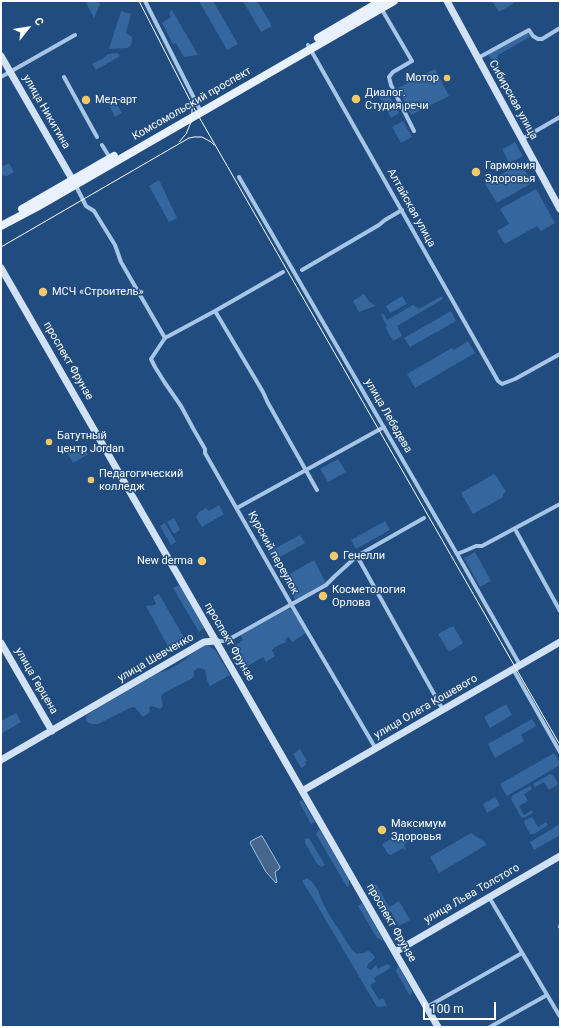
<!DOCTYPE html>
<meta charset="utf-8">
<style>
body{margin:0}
#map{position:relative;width:561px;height:1028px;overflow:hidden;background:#214c7f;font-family:Roboto,sans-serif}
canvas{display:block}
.frame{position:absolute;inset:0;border:2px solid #fff;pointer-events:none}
.north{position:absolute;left:8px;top:8px;width:40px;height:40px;-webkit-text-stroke:3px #214c7f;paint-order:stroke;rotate:60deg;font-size:11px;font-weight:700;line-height:16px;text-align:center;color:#fff}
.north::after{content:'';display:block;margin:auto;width:14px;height:18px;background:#fff;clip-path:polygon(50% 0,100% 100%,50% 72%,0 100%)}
.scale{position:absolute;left:423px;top:1002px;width:73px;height:18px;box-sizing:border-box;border:2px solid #fff;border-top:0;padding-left:5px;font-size:12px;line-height:14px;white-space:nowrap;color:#fff;-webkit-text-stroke:3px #214c7f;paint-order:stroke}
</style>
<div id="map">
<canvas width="561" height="1028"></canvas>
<div class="frame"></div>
<div class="north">С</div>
<div class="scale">100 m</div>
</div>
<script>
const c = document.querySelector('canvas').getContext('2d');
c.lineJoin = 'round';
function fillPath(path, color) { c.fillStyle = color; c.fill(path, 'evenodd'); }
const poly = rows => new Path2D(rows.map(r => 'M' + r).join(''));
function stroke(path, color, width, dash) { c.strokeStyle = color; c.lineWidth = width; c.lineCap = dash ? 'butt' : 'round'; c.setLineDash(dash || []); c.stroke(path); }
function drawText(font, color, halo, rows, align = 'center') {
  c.font = font + ' Roboto,sans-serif'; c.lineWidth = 3; c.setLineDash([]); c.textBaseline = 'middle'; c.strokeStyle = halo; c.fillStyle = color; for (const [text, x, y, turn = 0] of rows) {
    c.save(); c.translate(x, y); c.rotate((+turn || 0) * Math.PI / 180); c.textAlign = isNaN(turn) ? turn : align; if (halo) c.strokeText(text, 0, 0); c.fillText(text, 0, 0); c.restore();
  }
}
const green = poly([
 [85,1,98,1,100,4,94,18],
 [199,1,213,1,238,44,227,50],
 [243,1,257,1,272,26,261,32],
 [492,1,515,1,513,4,499,12],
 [172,10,198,55,184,57,176,43,173,44,162,23,171,17,169,13],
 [121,11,131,14,126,33,132,37,132,42,130,46,127,48,109,49],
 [527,31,530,37,498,55,497,60,491,59,488,54],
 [116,53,119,54,120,56,96,70,92,64,102,59,108,54],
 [435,69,449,96,411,115,398,88],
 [386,89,399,113,391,118,378,94],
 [112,96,122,113,115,117,106,99],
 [403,121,412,137,401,143,392,127],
 [515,142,523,156,518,159,510,162,508,161,503,151,503,149],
 [9,163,14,172,7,176,1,175,1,167],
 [521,163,532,183,497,203,485,184],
 [159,180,177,218,169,222,149,186],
 [536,189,555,223,541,231,537,226,505,244,497,231,509,224,500,209],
 [364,294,369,301,375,306,359,312,353,301],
 [402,296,407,304,390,313,386,306],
 [442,296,443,299,397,326,402,336,393,341,385,327,387,326,381,315,383,313,387,320,413,305,419,309],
 [451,311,456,321,410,347,404,338],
 [468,341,475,353,415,388,407,374,452,348,454,350],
 [63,445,89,454,73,463],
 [338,459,346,472,328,482,320,469],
 [494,474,497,477,506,492,503,494,503,497,473,514,461,493],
 [219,505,224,514,202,527,196,517,199,512,206,508,209,511],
 [174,518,180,530,174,534,167,522],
 [385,521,390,530,356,549,351,540],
 [165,523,176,542,171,545,160,526],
 [300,535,305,543,273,561,268,552],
 [475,552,491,581,480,587,464,558],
 [314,560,325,581,325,583,295,600,283,578],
 [179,585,204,628,199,632,173,588],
 [159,594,186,641,170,650,146,606,150,605,151,606,156,604,153,597],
 [288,609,289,609,292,610,306,633,292,642,289,637,286,638,287,639,285,640,286,642,277,646,272,650,275,656,266,662,263,657,244,668,232,647,243,640,240,635],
 [451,627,454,627,463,643,449,652,438,634],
 [204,646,209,646,215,650,230,675,210,686,207,680,205,670,201,668,198,668,194,671,194,676,191,679,164,693,161,697,163,706,160,709,152,706,149,707,150,712,143,717,141,715,139,712,134,707,130,708,98,724,92,724,88,723,86,720,86,717,88,714,158,673,168,670,185,660,192,653],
 [506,704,512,715,490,728,484,717],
 [16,713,21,722,1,734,1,721],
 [532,719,536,726,521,735,524,741,495,758,488,744],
 [300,749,307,761,305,762,306,765,301,768,293,754],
 [554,753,560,763,560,765,507,796,500,784],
 [550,774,553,775,558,783,557,785,549,790,544,782,535,787,533,784],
 [530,786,532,789,524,794,528,801,519,806,524,815,532,810,533,813,524,818,521,817,511,799,513,795],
 [495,797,500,805,487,813,483,804],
 [302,800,315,822,311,824,299,802],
 [532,817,538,827,546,822,548,825,534,834,530,834,524,823,525,820],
 [560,824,560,835,534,850,530,842],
 [319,829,349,880,349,886,347,887,316,834],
 [404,832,409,841,404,845,406,849,405,850,403,848,391,855,388,854,382,844],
 [471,833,485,842,486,845,439,873,430,857],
 [309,838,325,865,321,867,319,865,317,864,305,843,305,839],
 [307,878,313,883,318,890,321,899,328,913,352,950,357,954,363,953,368,951,370,952,373,954,375,958,368,964,367,968,370,970,372,969,376,965,378,969,387,964,389,965,390,966,389,969,374,978,376,982,370,985,379,1000,383,998,387,1006,377,1007,314,900,302,881],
 [376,884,389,907,399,901,410,920,399,926,391,912,385,915,369,888],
 [362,903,384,941,377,938,358,906],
 [398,965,412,991,412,993,410,996,396,971]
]);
const water = poly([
 [261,836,262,836,280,867,279,869,275,872,277,882,276,883,266,872,250,843,251,841,261,836]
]);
const street = poly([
 [145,1,199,108],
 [381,8,412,61,393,72,389,77,391,85,414,131],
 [308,45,498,381,502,384,515,379,560,354],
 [478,58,529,30,533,36,538,39,542,39,560,28],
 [1,77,75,35],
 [64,77,97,137],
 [522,139,560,117],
 [102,145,110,158],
 [239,177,457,554,520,665],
 [75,184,86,206,94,211,115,245,121,262,165,338],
 [302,270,379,225,385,220,402,210],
 [283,272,215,311,165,338,151,359,155,367,165,383,181,406,194,430,205,449,205,453,291,604,376,749],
 [215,311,263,392,268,403,317,490],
 [237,508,384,427],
 [515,529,560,611],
 [457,554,467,550,476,546,482,546,560,504],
 [357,556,443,710],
 [216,641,226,641,326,585,335,576,357,556,424,518],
 [513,669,560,752],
 [489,897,559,1015,560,1016],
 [560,926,560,927],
 [427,1007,522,953],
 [490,1027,547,995]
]);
const secondary = poly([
 [447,1,560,209],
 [1,56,72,179],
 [1,268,438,1027],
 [1,643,52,731],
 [1,760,204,642,216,641],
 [302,791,560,642],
 [395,952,560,856]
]);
const primary = poly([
 [318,38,381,1],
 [22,209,114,156],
 [1,226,37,207,394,1]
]);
const tram = poly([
 [139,1,195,110,560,745],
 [179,142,186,134,191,122,192,112,192,106],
 [1,247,189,138,194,137,202,137,211,142,214,145]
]);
const markers = [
 [447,78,4,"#f3c868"],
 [356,99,5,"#f3c868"],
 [86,100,5,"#f3c868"],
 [476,172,5,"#f3c868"],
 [43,292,5,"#f3c868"],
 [49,442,4,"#f3c868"],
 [91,480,4,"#f3c868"],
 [334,556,5,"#f3c868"],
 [202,561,5,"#f3c868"],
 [323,596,5,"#f3c868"],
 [382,830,5,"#f3c868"]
];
const poiNames = [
 ["Мотор",439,78,"right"],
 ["Диалог.",365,93],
 ["Студия речи",365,106],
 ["Мед-арт",95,100],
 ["Гармония",485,166],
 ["Здоровья",485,179],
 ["МСЧ «Строитель»",52,292],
 ["Батутный",57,436],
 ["центр Jordan",57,449],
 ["Педагогический",99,474],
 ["колледж",99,487],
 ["Генелли",343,556],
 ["New derma",193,561,"right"],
 ["Косметология",332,590],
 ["Орлова",332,603],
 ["Максимум",391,824],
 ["Здоровья",391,837]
];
const streetNames = [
 ["Сибирская улица",513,100,61],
 ["Комсомольский проспект",192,104,-30],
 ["улица Никитина",46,112,60],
 ["Алтайская улица",411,208,61],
 ["проспект Фрунзе",68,361,60],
 ["улица Лебедева",388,416,60],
 ["Курский переулок",273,553,61],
 ["проспект Фрунзе",229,642,60],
 ["улица Шевченко",156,658,-30],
 ["улица Герцена",36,681,60],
 ["улица Олега Кошевого",426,707,-30],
 ["улица Льва Толстого",472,894,-30],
 ["проспект Фрунзе",391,923,60]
];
fillPath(green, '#35669d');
fillPath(water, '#46658a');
stroke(water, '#9ac0e8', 1);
stroke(street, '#a6c5e7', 4);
stroke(secondary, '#d1e1f6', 7);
stroke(primary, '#e8f1fd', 8);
stroke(tram, '#fff', 1);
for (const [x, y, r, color] of markers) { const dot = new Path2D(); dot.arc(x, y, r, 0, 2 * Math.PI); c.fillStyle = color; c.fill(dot); stroke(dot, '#214c7f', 1.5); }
drawText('11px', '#fff', '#214c7f', poiNames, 'left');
drawText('11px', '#fff', '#214c7f', streetNames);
</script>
